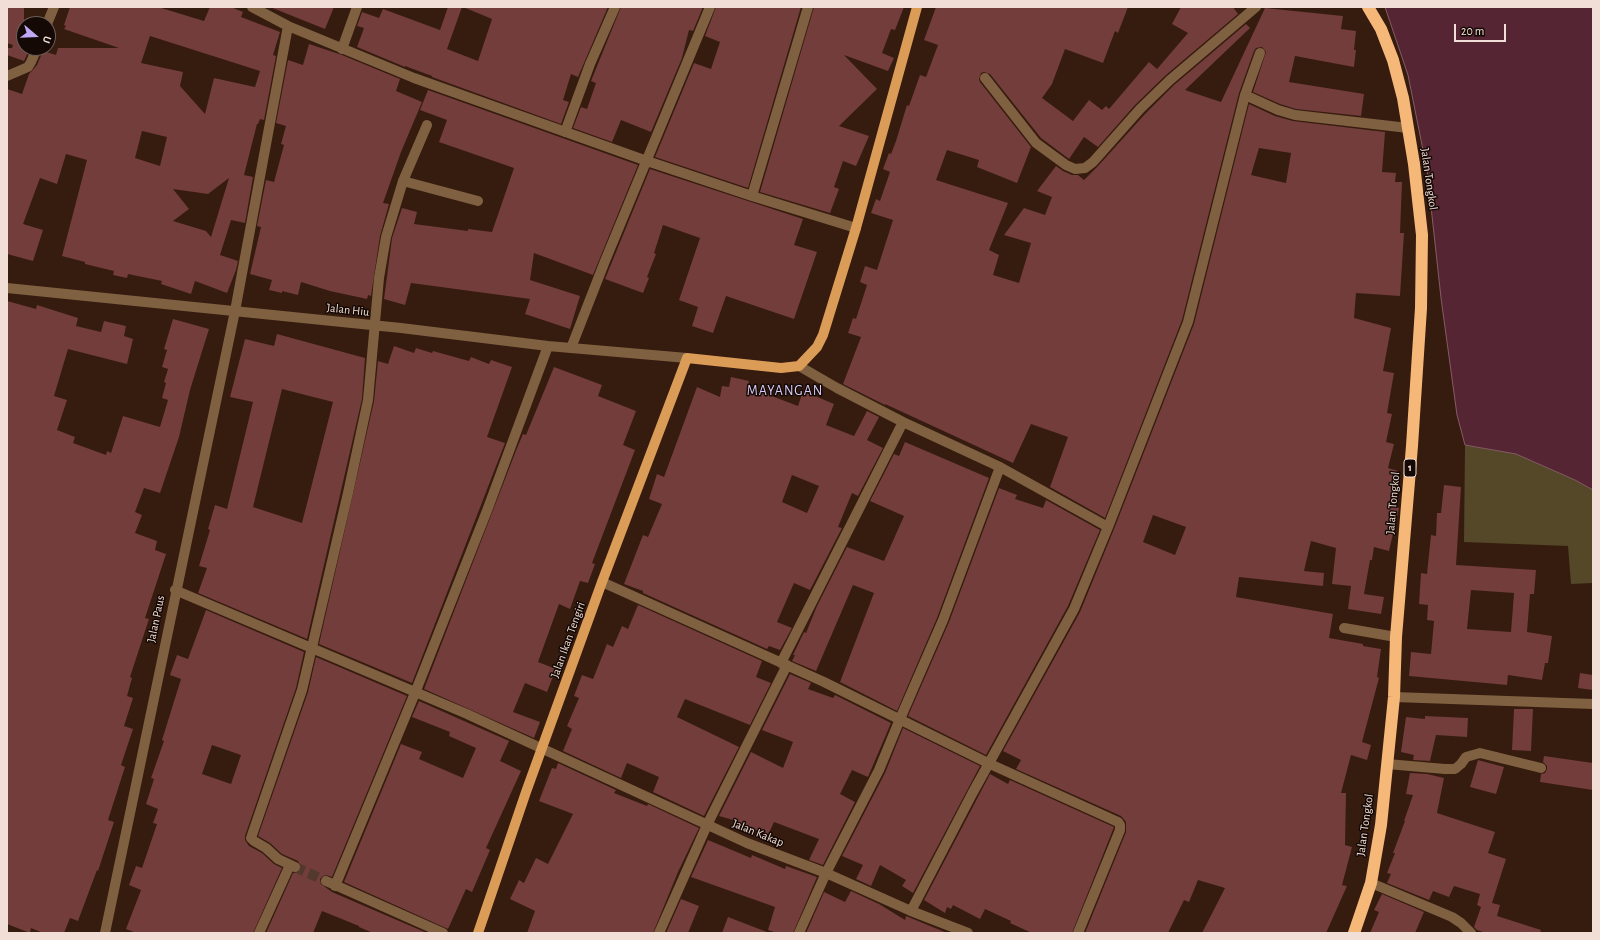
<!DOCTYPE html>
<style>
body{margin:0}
#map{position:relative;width:1600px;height:940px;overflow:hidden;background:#361b0f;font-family:"Alegreya Sans",sans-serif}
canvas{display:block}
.frame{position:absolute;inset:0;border:8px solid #f1ded6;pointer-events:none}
.north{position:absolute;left:16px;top:16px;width:40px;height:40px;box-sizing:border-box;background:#150905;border:1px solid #6d5e59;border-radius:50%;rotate:109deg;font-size:11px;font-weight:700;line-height:16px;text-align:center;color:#f1ded6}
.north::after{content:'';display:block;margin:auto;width:14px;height:18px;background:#bfa8f4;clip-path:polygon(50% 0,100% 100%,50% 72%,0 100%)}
.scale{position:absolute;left:1454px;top:24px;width:52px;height:18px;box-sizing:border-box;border:2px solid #f1ded6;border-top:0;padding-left:5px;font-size:12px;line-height:14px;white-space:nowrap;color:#f1ded6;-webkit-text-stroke:3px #150905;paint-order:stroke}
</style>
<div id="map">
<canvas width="1600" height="940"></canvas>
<div class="frame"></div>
<div class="north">U</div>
<div class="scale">20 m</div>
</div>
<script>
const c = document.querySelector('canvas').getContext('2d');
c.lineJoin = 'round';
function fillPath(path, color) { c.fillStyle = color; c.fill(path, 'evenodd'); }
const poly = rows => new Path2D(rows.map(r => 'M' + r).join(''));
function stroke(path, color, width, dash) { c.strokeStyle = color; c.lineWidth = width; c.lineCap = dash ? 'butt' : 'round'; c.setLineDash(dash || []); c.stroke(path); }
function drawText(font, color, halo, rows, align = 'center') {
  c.font = font + ' "Alegreya Sans",sans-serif'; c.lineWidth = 3; c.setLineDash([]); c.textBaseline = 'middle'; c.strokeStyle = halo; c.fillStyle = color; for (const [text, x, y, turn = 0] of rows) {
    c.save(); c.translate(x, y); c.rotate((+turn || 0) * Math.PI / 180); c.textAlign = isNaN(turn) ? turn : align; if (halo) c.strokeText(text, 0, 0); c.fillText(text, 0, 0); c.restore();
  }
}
const green = poly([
 [1465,445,1516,454,1575,480,1593,490,1593,583,1571,584,1568,546,1464,542]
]);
const water = poly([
 [1385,7,1593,7,1593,490,1575,480,1516,454,1465,445,1457,415,1441,298,1427,170,1408,75,1385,7]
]);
const building = poly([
 [7,7,24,7,24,48,30,48,24,61,7,55,7,48,12,48,13,45,7,43],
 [70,7,158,7,204,21,210,7,231,7,243,12,241,17,280,32,273,55,276,56,264,120,260,119,258,124,257,124,244,175,253,177,245,223,231,220,220,255,238,261,236,270,227,293,195,281,191,294,161,284,162,281,128,274,127,278,113,275,114,271,85,264,85,262,62,256,87,160,66,154,57,184,40,178,23,224,43,230,33,261,7,254,7,89,22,94,29,74,37,65,43,51,56,55,58,48,119,48,64,29,66,26,64,25],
 [150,36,260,71,255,87,214,78,205,114,180,86,183,72,141,63],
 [142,131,167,137,160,166,135,158],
 [229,178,211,237,206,231,173,221,189,209,173,189,208,194],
 [270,7,334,7,325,29],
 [448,7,462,7,447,49,478,61,492,19,463,7,608,7,578,77,571,74,563,100,569,102,561,124,432,77,432,76,405,66,405,67,357,47,364,28,357,26,362,12,379,18,383,9,440,30],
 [621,7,703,7,693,31,689,30,682,58,651,132,621,120,612,142,573,128,581,107,587,109,596,83,591,81],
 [716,7,801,7,748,188,655,157,694,63,711,69,720,42,705,36],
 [814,7,904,7,895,30,891,29,882,53,894,58,888,71,844,55,877,89,839,126,869,136,856,166,843,161,834,187,839,189,830,213,760,192],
 [936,7,1128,7,1118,33,1115,31,1103,63,1065,49,1052,84,1042,98,1073,121,1089,100,1102,110,1106,106,1109,109,1149,62,1157,69,1188,33,1172,24,1181,7,1233,7,1238,14,1166,75,1135,105,1098,147,1084,137,1069,159,1041,138,990,74,984,72,981,73,979,79,980,82,1031,147,1017,183,977,167,979,160,947,150,936,180,1008,203,989,250,999,255,993,275,1019,283,1031,243,1004,235,1024,208,1045,215,1052,197,1037,191,1056,166,1063,171,1072,175,1078,175,1084,180,1098,166,1145,114,1174,85,1246,24,1250,28,1185,90,1221,102,1265,8,1343,16,1341,29,1356,31,1354,50,1356,50,1354,67,1295,56,1289,82,1364,94,1361,116,1296,109,1280,104,1253,92,1266,52,1262,47,1256,48,1254,51,1239,93,1182,320,1105,518,1050,487,1068,437,1031,424,1013,463,885,404,885,405,843,384,861,337,848,333,853,318,856,319,867,285,860,282,865,266,877,270,893,220,871,213,876,199,880,201,890,172,883,169,889,153,891,154,896,141,907,105,909,106,920,75,926,77,938,45,924,40],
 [309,44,342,55,400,79,396,91,422,102,401,152,383,203,389,204,380,236,371,296,368,295,367,299,330,291,301,282,298,295,282,291,282,293,269,290,272,280,250,274,261,227,257,226,266,180,274,182,284,145,281,144,286,126,276,123,288,60,303,65],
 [428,90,638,165,593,275,534,253,530,280,580,296,570,329,525,314,530,299,411,283,405,305,384,299,392,238,402,208,417,212,414,224,468,231,468,229,492,232,514,168,439,142,447,120,420,110],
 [1249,104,1275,116,1293,121,1385,132,1382,172,1396,173,1395,182,1402,182,1400,233,1404,233,1400,296,1356,293,1354,318,1391,328,1383,371,1394,373,1387,413,1392,414,1386,442,1394,444,1388,468,1398,471,1389,504,1399,508,1389,551,1374,547,1372,560,1370,560,1364,594,1384,597,1381,614,1348,609,1351,586,1332,584,1336,548,1311,541,1304,571,1324,573,1323,586,1239,577,1236,597,1333,614,1329,638,1363,644,1363,646,1381,649,1377,677,1379,678,1362,742,1371,745,1367,760,1351,755,1341,793,1346,793,1345,845,1352,847,1342,885,1347,886,1326,933,1202,933,1225,888,1198,880,1189,902,1184,900,1168,933,1085,933,1126,832,1126,822,1121,816,1016,769,1021,760,1003,751,1080,612,1114,529,1194,324],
 [1259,148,1291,153,1286,183,1251,175],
 [1153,515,1186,527,1175,555,1143,542],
 [650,169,803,219,794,245,817,252,794,319,726,296,713,333,692,326,698,307,679,300,700,238,663,225,654,253,656,254,647,277,649,278,643,293,605,279],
 [7,301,36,309,37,305,78,318,76,326,101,332,104,321,126,326,124,336,133,339,127,364,68,349,54,396,67,400,57,430,75,437,73,443,106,455,107,451,111,453,123,416,160,427,168,400,162,398,166,383,164,382,168,369,162,367,167,350,164,349,173,319,209,329,190,390,179,437,160,493,144,488,135,512,142,515,135,533,157,541,155,550,166,554,145,618,149,619,130,677,132,678,127,696,133,698,124,726,133,729,121,765,125,767,108,820,114,822,98,871,97,870,78,921,70,918,64,933,43,933,31,928,30,933,7,924],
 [277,334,365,358,362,399,307,639,198,593,207,568,199,566,210,530,208,529,215,505,227,509,253,402,230,397,245,339,274,346],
 [282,389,333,402,302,523,253,507],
 [394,346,414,353,416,348,432,353,433,351,469,361,471,357,489,364,491,360,512,367,487,437,505,443,412,683,319,644,374,401,378,361,388,364],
 [554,367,602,385,598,396,636,411,623,445,635,450,592,563,595,564,588,583,580,581,570,609,559,604,538,662,556,669,547,692,525,683,513,712,540,722,534,738,424,689,517,448,523,434,526,435],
 [731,377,749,381,748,387,798,406,803,391,834,404,826,425,854,436,867,411,879,417,867,440,883,448,858,496,852,493,838,527,842,528,810,590,794,583,777,622,792,628,780,650,769,646,767,649,643,593,643,591,624,584,643,535,648,537,662,504,649,499,657,474,664,477,697,387,720,397,722,386,729,387],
 [792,475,819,486,807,513,782,502],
 [905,442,989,478,937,618,897,711,840,682,874,593,853,585,816,671,792,661,795,655,793,655,804,632,806,633,817,606,847,547,884,561,904,516,870,501,894,454,899,456],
 [1444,485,1461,487,1456,565,1536,570,1534,594,1530,594,1527,632,1552,636,1548,663,1545,663,1542,680,1508,675,1507,685,1409,676,1411,652,1431,654,1434,621,1427,620,1428,605,1419,604,1421,573,1427,574,1431,535,1436,536,1437,513,1441,513],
 [1471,590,1514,593,1511,632,1467,629],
 [999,488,1017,495,1015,499,1043,508,1046,500,1100,530,1068,606,986,755,908,716,949,622],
 [638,605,762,661,756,677,771,683,750,725,685,699,677,717,739,747,704,816,653,792,659,777,627,763,621,778,563,751,572,729,567,726,579,698,574,696,582,675,593,679,607,644,613,647,622,626,628,629],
 [206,610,304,652,296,688,245,836,245,840,249,846,262,853,274,864,282,868,253,933,136,933,126,929,141,890,129,885,136,866,142,868,157,824,153,823,158,809,146,804,154,779,151,778,164,741,162,740,181,679,170,675,177,655,188,659],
 [212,745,241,755,231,784,202,774],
 [316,657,407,696,332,877,326,875,323,876,320,879,321,884,332,892,427,933,373,933,359,927,359,926,322,911,313,933,266,933,293,873,299,872,301,867,298,861,282,854,270,843,258,836,308,692],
 [1580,673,1593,675,1593,690,1578,688],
 [790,674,811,683,808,689,833,698,835,695,891,723,868,777,852,770,840,794,855,802,823,865,809,860,819,839,774,822,768,835,730,819,719,816,751,752,783,768,793,742,762,730],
 [419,701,509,741,500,761,521,771,486,848,490,850,472,892,466,889,448,929,344,882,401,744,422,752,419,759,463,778,476,748,449,736,450,732,412,717],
 [1514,709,1533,709,1531,751,1512,750],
 [1425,716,1468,718,1467,737,1436,735,1430,761,1413,760,1414,755,1401,752,1406,717,1425,719],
 [903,728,980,766,913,893,902,886,906,880,880,865,871,886,856,879,863,865,842,856,885,773],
 [1544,756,1593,763,1593,790,1540,782,1541,774,1545,773,1547,769,1547,766,1543,762],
 [1478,760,1504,767,1496,794,1470,787],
 [558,763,616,790,614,793,647,806,648,804,699,828,678,872,653,933,527,933,535,911,510,899,519,880,524,883,536,858,548,864,573,814,539,801,552,768,556,769],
 [1410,773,1427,774,1444,778,1437,813,1495,832,1488,853,1506,859,1492,903,1500,905,1497,916,1541,930,1540,933,1486,933,1477,930,1474,927,1481,907,1477,905,1480,894,1454,886,1449,897,1433,891,1429,900,1387,883,1391,874,1387,873,1395,853,1393,853,1405,821,1404,821,1413,795,1406,794],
 [990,774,1008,784,1010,780,1114,827,1072,933,1032,933,1010,923,1011,921,985,909,980,919,953,905,951,909,947,907,945,913,924,900],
 [708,840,751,858,752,855,785,869,786,866,817,877,793,933,777,933,768,930,775,907,691,877],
 [851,891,879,904,905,920,906,916,947,933,806,933,824,892,845,902],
 [1382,894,1424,912,1415,933,1370,933,1379,912,1374,910],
 [681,899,699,906,688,933,666,933],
 [728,917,767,932,767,933,722,933]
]);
const minorTunnel = poly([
 [295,867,326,881]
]);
const minor = poly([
 [252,7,288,26,414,78,647,161,752,196,856,228],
 [47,24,54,7],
 [342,49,357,7],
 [7,76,28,67,31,62,37,48],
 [985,78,1036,143,1066,165,1075,169,1085,168,1093,162,1140,109,1170,80,1256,7],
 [1245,95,1278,110,1295,115,1408,128],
 [565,132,590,64,615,7],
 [403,181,478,201],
 [752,196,808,7],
 [7,288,401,328,548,346,687,358],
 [571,348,605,261,710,7],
 [799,366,837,388,903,422,1000,467,1108,527],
 [602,582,824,682,990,764,1118,822,1120,825,1120,830,1078,933],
 [175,590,467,714,747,843,826,873,911,911,968,933],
 [1344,628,1396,637],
 [781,663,903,422],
 [1394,697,1593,704],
 [1387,764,1445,769,1455,769,1461,764,1466,757,1480,753,1541,768],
 [295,867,278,859,266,848,254,841,251,838,252,835,302,690,348,493,368,400,379,278,386,237,403,181,427,125],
 [326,881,443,933],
 [1371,883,1452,917,1461,923,1471,933],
 [335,886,415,693,488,508,548,346],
 [911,911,972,794,1074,609,1108,527,1188,322,1245,95,1260,53],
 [105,933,235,311,288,26],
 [259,933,290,865],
 [659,933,707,825,787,665],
 [799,933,826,873,879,770,900,719,943,620,1000,467]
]);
const major = poly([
 [478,933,526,792,602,582,687,358,781,368,799,366,817,347,823,335,856,228,917,7]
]);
const highway = poly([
 [1354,933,1371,883,1381,825,1394,697,1396,637,1412,446,1421,308,1422,235,1414,164,1403,98,1393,60,1381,29,1368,7]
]);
const shields = [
 [1410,468,12]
];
const shieldNames = [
 ["1",1410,468]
];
const streetNames = [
 ["Jalan Tongkol",1429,179,82],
 ["Jalan Hiu",348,310,6],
 ["Jalan Tongkol",1393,503,-85],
 ["Jalan Paus",156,619,-78],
 ["Jalan Ikan Tengiri",568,640,-70],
 ["Jalan Tongkol",1365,825,-82],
 ["Jalan Kakap",758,833,22]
];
const quarterNames = [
 ["MAYANGAN",785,391]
];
fillPath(green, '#544828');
fillPath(water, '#562534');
stroke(water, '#845c65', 1);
fillPath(building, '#723d3a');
stroke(minorTunnel, '#52382d', 10, [10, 5]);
stroke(minor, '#7f6040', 10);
stroke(major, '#db9c57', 10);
stroke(highway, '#f5b878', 12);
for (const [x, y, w] of shields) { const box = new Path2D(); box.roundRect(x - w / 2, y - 9, w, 18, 3); c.fillStyle = '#150905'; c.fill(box); stroke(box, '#f1ded6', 1); }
drawText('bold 11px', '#f1ded6', null, shieldNames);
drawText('12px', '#f1ded6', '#150905', streetNames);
c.letterSpacing = '1px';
drawText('14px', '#d8cdf8', '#150905', quarterNames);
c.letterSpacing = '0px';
</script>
